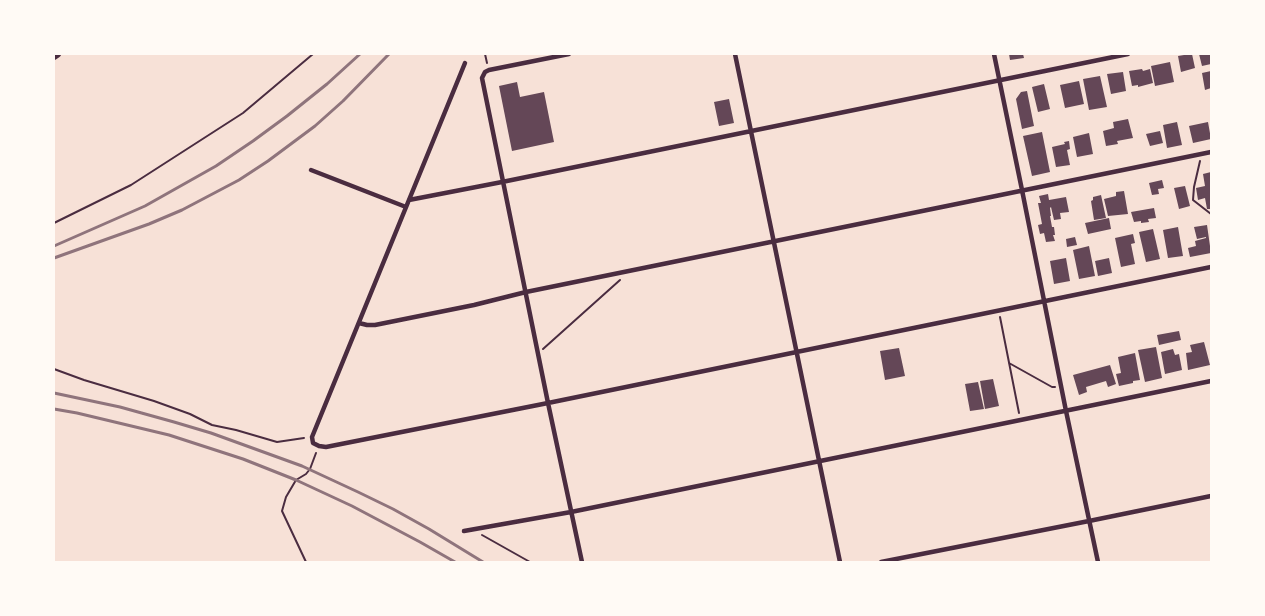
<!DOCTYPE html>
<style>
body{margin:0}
#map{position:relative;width:1265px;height:616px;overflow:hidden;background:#f7e1d7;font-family:"Asap Condensed",sans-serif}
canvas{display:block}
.frame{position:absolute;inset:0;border:55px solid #fffaf5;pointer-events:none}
</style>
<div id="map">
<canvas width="1265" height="616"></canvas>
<div class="frame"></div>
</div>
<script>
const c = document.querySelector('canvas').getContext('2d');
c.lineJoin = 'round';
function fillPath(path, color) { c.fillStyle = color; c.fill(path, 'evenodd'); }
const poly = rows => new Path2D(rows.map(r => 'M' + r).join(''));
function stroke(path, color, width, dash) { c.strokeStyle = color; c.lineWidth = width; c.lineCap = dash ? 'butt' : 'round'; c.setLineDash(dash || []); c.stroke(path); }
const building = poly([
 [1009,54,1023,54,1024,58,1010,60],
 [1190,54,1192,54,1195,68,1181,72,1178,56],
 [1199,54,1211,54,1211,64,1202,66],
 [1170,62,1174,82,1155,86,1151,66],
 [1142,69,1143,71,1150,69,1153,83,1138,87,1138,85,1132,86,1129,71],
 [1211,71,1211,88,1205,90,1202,73],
 [1123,72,1126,91,1111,94,1107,74],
 [1100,76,1107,107,1089,110,1083,79],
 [1079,81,1084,104,1065,108,1060,85],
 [517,82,520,97,544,92,554,142,512,151,499,86],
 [1044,84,1050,109,1038,112,1032,87],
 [1027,91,1034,126,1022,129,1016,99,1021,92],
 [729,99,734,123,719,126,714,102],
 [1128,119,1133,138,1117,141,1118,144,1106,146,1103,131,1114,128,1113,122],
 [1177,122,1182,145,1167,148,1163,125],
 [1208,122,1211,139,1193,143,1189,126],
 [1160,131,1163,143,1150,146,1146,134],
 [1042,132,1050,172,1032,176,1023,136],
 [1089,133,1093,154,1077,157,1073,137],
 [1069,141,1070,149,1067,150,1070,165,1056,167,1052,147,1065,144,1064,142],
 [1211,172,1211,209,1207,209,1205,198,1198,200,1196,188,1205,186,1203,174],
 [1162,180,1164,188,1158,189,1159,194,1152,195,1149,183],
 [1185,186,1190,206,1179,209,1174,188],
 [1124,191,1128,214,1108,216,1104,199,1116,196,1116,192],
 [1048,194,1049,200,1066,197,1069,212,1060,213,1061,219,1054,220,1051,207,1050,208,1051,216,1050,216,1052,227,1054,227,1055,235,1053,235,1055,241,1046,242,1044,233,1040,234,1038,225,1042,224,1038,203,1041,203,1039,196],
 [1101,195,1106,218,1094,220,1091,201,1093,200,1093,197],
 [1154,208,1156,218,1148,219,1149,222,1141,223,1141,221,1134,222,1131,212],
 [1109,218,1111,229,1088,234,1085,223],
 [1207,225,1211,253,1190,257,1188,248,1196,246,1195,241,1206,238,1206,237,1197,239,1194,227],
 [1178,227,1183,256,1168,258,1163,230],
 [1153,229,1160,259,1146,262,1139,232],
 [1133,234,1135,243,1131,244,1135,264,1121,267,1115,238],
 [1075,237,1077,245,1067,247,1066,239],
 [1089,246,1095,276,1079,279,1073,250],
 [1066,258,1070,281,1054,284,1050,261],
 [1109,258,1112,273,1098,276,1095,261],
 [1179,331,1181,340,1159,345,1157,335],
 [1204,342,1210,365,1188,370,1186,353,1192,352,1190,345],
 [1156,347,1162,378,1145,382,1138,350],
 [899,348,905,376,885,380,880,351],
 [1173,349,1175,355,1179,354,1182,370,1165,374,1161,352],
 [1135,353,1140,380,1133,381,1133,383,1119,386,1116,374,1121,373,1118,357],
 [1110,365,1116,384,1108,387,1106,381,1086,387,1087,392,1079,395,1073,375],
 [993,379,999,406,985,409,980,381],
 [978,382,984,409,970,411,965,384]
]);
const path = poly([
 [485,54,487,63],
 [1200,161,1194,187,1193,200,1211,214],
 [54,223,131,185,243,113,313,54],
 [1000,317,1019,413],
 [543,349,620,280],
 [1009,363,1052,387,1055,387],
 [54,369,84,380,154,401,190,414,212,425,236,430,277,442,304,438],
 [482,535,530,562],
 [306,562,282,511,286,497,296,480,306,474,310,469,316,453]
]);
const minor = poly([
 [569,54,489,70,485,72,482,78,548,403,582,562],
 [735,54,840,562],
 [994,54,1022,190,1066,411,1098,562],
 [465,63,312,437,313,443,319,446,326,447,548,403,1211,267],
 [311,170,406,207],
 [409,200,502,182,1128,54],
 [359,323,367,325,375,325,474,305,526,292,1211,152],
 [464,531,571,512,1211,381],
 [881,562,1089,521,1211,496]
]);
const motorway = poly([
 [54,56,57,54]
]);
const rail = poly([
 [54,246,145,206,216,166,253,141,287,116,327,84,360,54],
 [54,258,149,224,182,210,239,180,268,161,315,126,343,101,389,54],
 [54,393,120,407,174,422,211,433,302,466,358,492,393,509,429,529,483,562],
 [54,409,77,413,169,435,243,459,296,480,352,506,420,542,455,562]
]);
fillPath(building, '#644757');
stroke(path, '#4a2c40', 2);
stroke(minor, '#4a2c40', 4.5);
stroke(motorway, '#4a2c40', 8);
stroke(rail, '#8f747c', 3);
</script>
